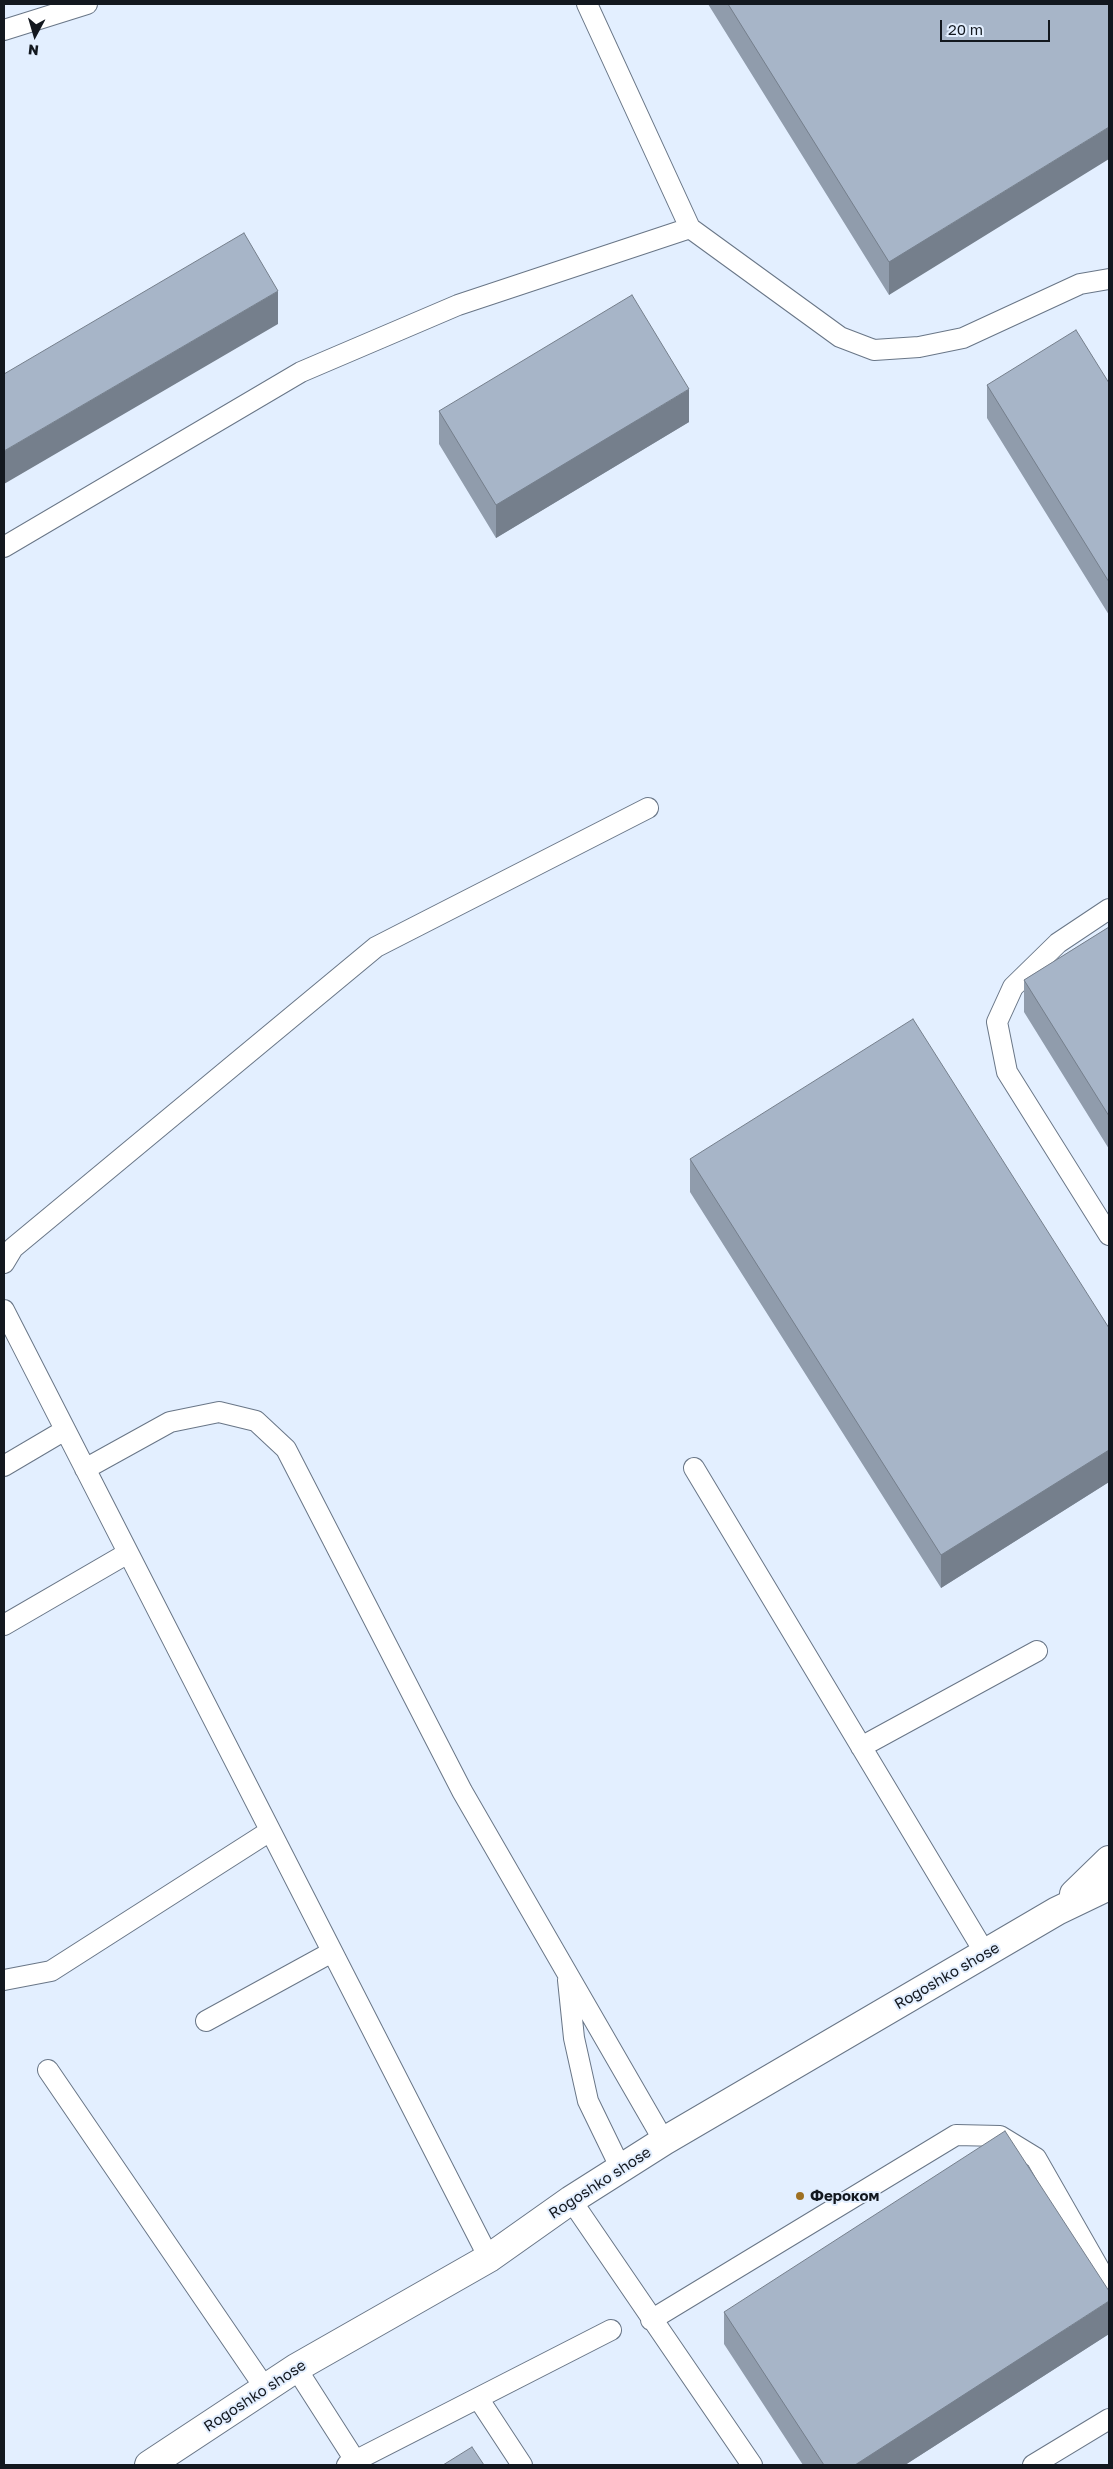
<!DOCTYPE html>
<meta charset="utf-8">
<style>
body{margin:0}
#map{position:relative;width:1113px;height:2469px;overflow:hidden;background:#e3efff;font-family:"Golos Text",sans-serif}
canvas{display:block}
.frame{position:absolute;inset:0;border:5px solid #13181f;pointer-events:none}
.north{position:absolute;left:10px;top:10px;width:50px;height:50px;-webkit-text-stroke:4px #e3efff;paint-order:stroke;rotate:186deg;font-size:14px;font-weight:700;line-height:20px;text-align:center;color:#13181f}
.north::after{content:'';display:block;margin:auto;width:18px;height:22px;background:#13181f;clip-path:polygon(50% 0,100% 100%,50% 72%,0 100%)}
.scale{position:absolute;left:940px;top:20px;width:110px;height:22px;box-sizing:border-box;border:2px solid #13181f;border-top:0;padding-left:6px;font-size:15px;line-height:18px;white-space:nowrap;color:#13181f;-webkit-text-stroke:4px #e3efff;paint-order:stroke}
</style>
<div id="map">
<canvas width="1113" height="2469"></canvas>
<div class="frame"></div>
<div class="north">N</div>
<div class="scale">20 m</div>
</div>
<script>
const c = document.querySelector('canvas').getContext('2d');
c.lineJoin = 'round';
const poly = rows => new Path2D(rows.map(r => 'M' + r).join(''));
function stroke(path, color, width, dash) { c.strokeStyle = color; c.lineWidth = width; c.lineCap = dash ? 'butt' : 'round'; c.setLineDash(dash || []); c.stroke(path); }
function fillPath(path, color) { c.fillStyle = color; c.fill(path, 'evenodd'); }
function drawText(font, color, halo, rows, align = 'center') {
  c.font = font + ' "Golos Text",sans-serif'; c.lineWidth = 4; c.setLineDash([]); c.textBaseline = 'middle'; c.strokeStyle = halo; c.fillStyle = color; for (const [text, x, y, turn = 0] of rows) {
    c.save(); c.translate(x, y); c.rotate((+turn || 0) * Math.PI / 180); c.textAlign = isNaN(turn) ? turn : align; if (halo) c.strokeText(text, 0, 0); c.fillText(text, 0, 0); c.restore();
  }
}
const lane = poly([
 [587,4,690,228,840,337,874,350,919,347,963,338,1080,284,1109,279],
 [4,30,87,4],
 [4,547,301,372,458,305,690,228],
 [1109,909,1058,943,1013,987,997,1022,1007,1072,1109,1235],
 [4,1263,13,1248,376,947,648,808],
 [4,1310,489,2258],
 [4,1466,65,1430],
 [694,1468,985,1953],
 [85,1469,170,1422,219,1412,256,1421,286,1449,462,1791,664,2141],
 [4,1625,128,1553],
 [861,1747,1037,1651],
 [4,1980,51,1971,270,1831],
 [568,1980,574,2038,588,2101,621,2169],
 [206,2021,332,1952],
 [48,2070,265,2388],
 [571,2200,752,2465],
 [651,2320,956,2135,1000,2136,1036,2158,1109,2286],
 [296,2368,358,2465],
 [478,2398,522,2465],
 [347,2465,611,2330],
 [1033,2465,1109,2419]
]);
const secondary = poly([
 [1074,1894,1109,1860],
 [149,2465,296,2368,489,2258,571,2200,664,2141,1057,1911,1109,1886]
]);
const wall = poly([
 [708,4,1109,4,889,295],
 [1109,383,1109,615,987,418,987,385],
 [439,411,689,422,496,538,439,444],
 [1109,927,1109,1149,1024,1012,1024,980],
 [690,1159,1109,1328,1109,1482,941,1588,690,1192],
 [724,2312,1109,2334,905,2465,803,2465,724,2344]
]);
const shadedWall = poly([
 [1109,127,1109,159,889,295,889,262],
 [278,291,278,324,4,484,4,451],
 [689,389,689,422,496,538,496,505],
 [1109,1450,1109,1482,941,1588,941,1555],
 [1109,2301,1109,2334,905,2465,855,2465]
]);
const building = poly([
 [728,4,1109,4,1109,127,889,262,728,4],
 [244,233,278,291,4,451,4,374,244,233],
 [632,295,689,389,496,505,439,411,632,295],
 [1076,330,1109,383,1109,582,987,385,1076,330],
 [1109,927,1109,1116,1024,980,1109,927],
 [913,1019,1109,1328,1109,1450,941,1555,690,1159,913,1019],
 [1005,2131,1109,2291,1109,2301,855,2465,824,2465,724,2312,1005,2131],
 [472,2447,484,2465,443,2465,472,2447]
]);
const markers = [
 [800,2196,5,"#9e7022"]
];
const streetNames = [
 ["Rogoshko shose",947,1976,-30],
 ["Rogoshko shose",600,2183,-33],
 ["Rogoshko shose",255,2396,-33]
];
const poiNames = [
 ["Фероком",810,2196]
];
stroke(lane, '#697687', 22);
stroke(secondary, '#697687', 30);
stroke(lane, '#fff', 20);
stroke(secondary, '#fff', 28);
fillPath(wall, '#909cac');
fillPath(shadedWall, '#757f8c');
fillPath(building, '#a7b5c8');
stroke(building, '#757f8c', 1);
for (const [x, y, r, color] of markers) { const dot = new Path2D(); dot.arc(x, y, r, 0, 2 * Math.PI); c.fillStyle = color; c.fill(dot); stroke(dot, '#e3efff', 2); }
drawText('15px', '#13181f', '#e3efff', streetNames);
drawText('bold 15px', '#13181f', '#e3efff', poiNames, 'left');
</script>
